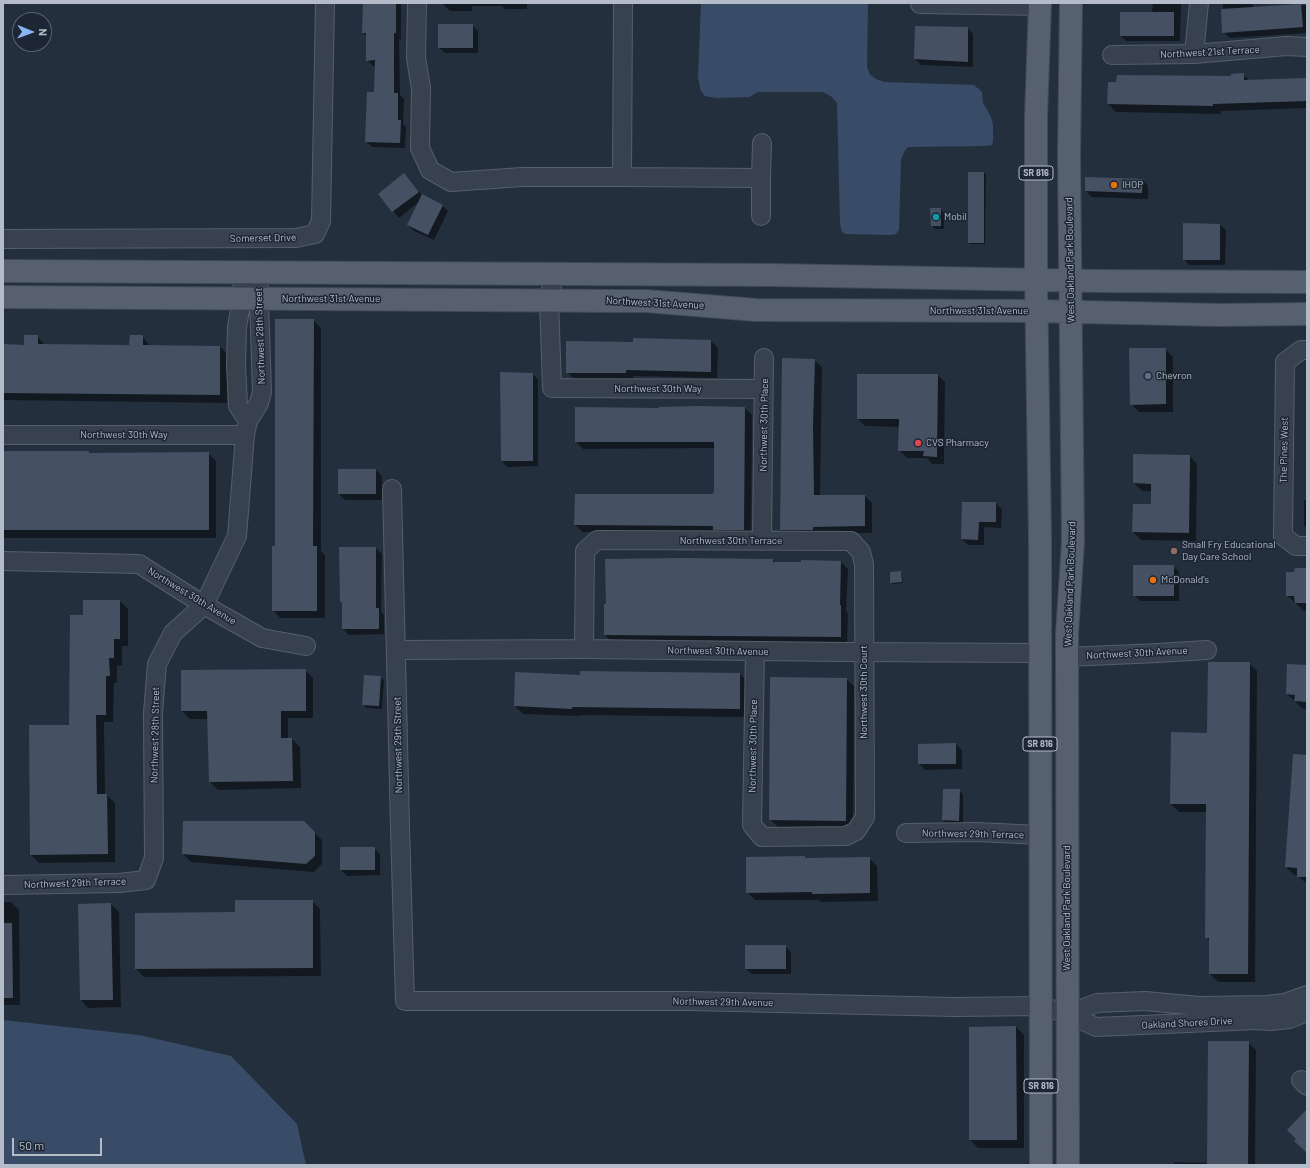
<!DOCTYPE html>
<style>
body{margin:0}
#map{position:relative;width:1310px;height:1168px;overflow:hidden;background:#242f3e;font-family:Barlow,sans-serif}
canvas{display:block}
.frame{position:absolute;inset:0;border:4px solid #b4bcc9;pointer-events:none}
.north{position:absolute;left:12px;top:12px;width:40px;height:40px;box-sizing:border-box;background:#1d2633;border:1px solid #59626f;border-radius:50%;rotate:91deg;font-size:11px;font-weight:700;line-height:16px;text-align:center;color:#b4bcc9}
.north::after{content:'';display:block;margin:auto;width:14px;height:18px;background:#8ab4f8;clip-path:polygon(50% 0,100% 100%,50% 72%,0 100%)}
.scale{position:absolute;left:12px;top:1138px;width:90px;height:18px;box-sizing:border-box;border:2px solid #b4bcc9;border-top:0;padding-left:5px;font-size:12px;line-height:14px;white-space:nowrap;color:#b4bcc9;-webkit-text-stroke:3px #1d2633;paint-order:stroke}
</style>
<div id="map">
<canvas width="1310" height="1168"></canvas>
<div class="frame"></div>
<div class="north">N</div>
<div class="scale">50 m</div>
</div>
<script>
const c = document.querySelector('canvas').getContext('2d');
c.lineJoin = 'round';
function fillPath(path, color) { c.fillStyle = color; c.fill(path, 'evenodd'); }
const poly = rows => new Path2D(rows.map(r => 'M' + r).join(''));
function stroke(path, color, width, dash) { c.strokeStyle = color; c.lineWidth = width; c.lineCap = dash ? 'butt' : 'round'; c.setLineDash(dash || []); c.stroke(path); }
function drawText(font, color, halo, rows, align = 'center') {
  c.font = font + ' Barlow,sans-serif'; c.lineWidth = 3; c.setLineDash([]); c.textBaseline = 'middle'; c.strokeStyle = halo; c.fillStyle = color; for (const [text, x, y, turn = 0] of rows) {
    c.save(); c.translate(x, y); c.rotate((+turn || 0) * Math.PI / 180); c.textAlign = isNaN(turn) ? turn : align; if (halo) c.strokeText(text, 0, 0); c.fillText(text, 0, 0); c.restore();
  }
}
const water = poly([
 [701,3,868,3,867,67,870,75,876,79,884,82,974,85,982,92,983,103,991,117,993,125,993,141,992,145,985,146,908,147,904,152,901,160,899,230,896,234,890,235,846,234,842,232,840,224,837,103,832,97,823,92,758,92,749,97,716,98,705,96,701,91,698,78],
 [3,1020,139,1035,231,1056,297,1124,306,1165,3,1165]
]);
const shadow = poly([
 [364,3,401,3,401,39,399,39,400,95,404,99,403,124,406,127,405,148,372,147,366,141,375,93,376,66,373,66,367,60,367,37,363,33],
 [444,3,527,3,527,9,505,9,502,6,472,6,472,11,450,11,444,5],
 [1153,3,1181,3,1180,41,1126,41,1121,36,1152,13],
 [1223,3,1253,3,1253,8,1307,5,1307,33,1230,38,1223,32],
 [472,25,478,31,478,53,445,53,439,48],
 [916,27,968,28,973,34,973,67,921,65,915,59],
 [1243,75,1250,81,1307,79,1307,108,1221,111,1221,114,1116,112,1108,104,1109,83,1232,77],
 [969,173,984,173,986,174,985,244,970,244,969,243],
 [404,174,422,195,442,205,448,211,434,240,414,231,408,225,420,201,399,218,379,194],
 [1143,180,1148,186,1148,199,1092,197,1086,191],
 [940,209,944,213,944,229,935,229,932,226],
 [1220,225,1226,230,1225,265,1189,265,1184,259],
 [313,320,321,328,321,551,325,555,325,618,280,618,273,610,276,547],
 [37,336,45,345,130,346,142,336,150,346,220,347,228,354,227,403,3,400,3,345,25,346],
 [711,341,718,348,717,378,633,376,633,379,574,379,567,372,634,343],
 [1165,349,1173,357,1173,412,1139,412,1131,404],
 [814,360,822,367,820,496,865,496,872,503,872,533,820,533,788,537,781,530],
 [533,374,538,380,538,466,507,467,502,461],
 [938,375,945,382,944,464,932,464,927,458,907,458,899,450,900,427,865,426,858,419],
 [745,408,752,415,751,537,717,532,583,532,575,525,714,495,715,448,583,449,576,442],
 [1307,414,1307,528,1304,526,1304,500,1307,500],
 [3,453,208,453,216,461,216,538,3,538],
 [1190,456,1197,464,1196,541,1141,540,1133,532,1152,505,1152,491,1142,491,1134,483],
 [376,470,382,476,382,500,345,500,339,494],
 [996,503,1002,509,1001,528,984,527,984,545,968,545,962,539],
 [376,548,382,554,381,612,384,615,384,634,349,635,343,629,343,603,341,601],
 [773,560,776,563,841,562,848,569,846,612,848,613,847,643,612,642,605,635,605,605],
 [1173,566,1179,572,1179,601,1140,601,1134,595],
 [1307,569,1307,611,1304,611,1287,595,1295,573],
 [901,572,902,574,903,583,893,584,891,582],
 [120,601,128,609,128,646,122,646,122,665,117,666,117,683,114,683,113,722,104,722,105,795,107,795,115,803,115,862,39,863,31,855,70,726,84,616],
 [1249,663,1257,671,1255,982,1218,982,1210,974,1210,941,1206,937,1207,812,1179,812,1171,804,1208,734],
 [1307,666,1307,709,1303,709,1287,694],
 [305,670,313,678,313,718,288,718,288,739,292,739,300,747,301,788,218,790,210,782,208,719,190,719,182,711,182,671],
 [516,673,581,676,740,674,748,682,747,717,580,715,580,716,523,714,515,706],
 [380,677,384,680,382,709,367,708,363,705],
 [846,679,854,686,853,828,778,827,770,819],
 [956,744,962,750,962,769,925,770,919,764],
 [1307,756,1307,884,1298,876,1298,875,1294,875,1286,867],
 [944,790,959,790,963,794,963,824,947,824,943,820],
 [304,822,322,840,322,864,314,872,191,862,183,854],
 [374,848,380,854,380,875,347,876,341,870],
 [805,857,806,859,869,858,877,866,878,901,820,902,819,900,755,900,747,892],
 [312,901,320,909,321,976,144,977,136,969],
 [3,902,11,902,19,910,20,1005,3,1005],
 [111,904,119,912,121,1007,88,1008,81,1000,79,905],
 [785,946,791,952,791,974,752,974,746,969],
 [1016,1027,1024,1035,1024,1148,978,1148,970,1140],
 [1248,1042,1256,1050,1255,1165,1174,1165,1174,1162,1208,1163]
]);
const building = poly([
 [363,3,396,3,396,33,394,33,394,93,398,93,398,120,401,120,400,143,365,142,367,92,374,92,375,60,366,61,366,33,362,33],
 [1301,4,1303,27,1222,33,1221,9],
 [1120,12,1174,12,1174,36,1120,36],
 [438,24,473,24,473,48,438,48],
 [915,26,968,27,968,62,914,59],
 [1244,73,1244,80,1307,78,1307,101,1213,104,1213,106,1107,104,1108,82,1116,82,1117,75,1231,76,1231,74],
 [968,172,984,172,984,243,968,243],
 [404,173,419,192,392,212,378,194],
 [1085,177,1143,179,1142,193,1085,191],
 [422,194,443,205,428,235,407,225],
 [930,208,941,208,941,226,931,226],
 [1183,223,1220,224,1220,260,1183,260],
 [275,319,314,319,313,546,317,546,317,611,272,611,272,546,275,546],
 [24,335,38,335,38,344,129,345,130,335,143,335,143,345,220,346,220,395,3,393,3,344,24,345],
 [633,338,711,340,711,372,626,370,626,373,566,373,566,341,633,342],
 [1129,348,1166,348,1166,404,1130,405],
 [782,358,815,359,813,425,814,495,865,495,865,526,813,527,813,530,780,530],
 [500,372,533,373,533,461,501,461],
 [857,374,938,374,937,457,923,456,924,451,898,451,899,419,857,419],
 [699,406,745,407,744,530,713,530,713,526,574,525,575,494,713,494,714,491,714,442,575,442,575,407,659,408,659,407],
 [3,451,89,451,89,453,209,452,209,530,3,530],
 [1133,454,1190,455,1189,533,1132,532,1133,504,1151,504,1151,484,1133,483],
 [338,469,376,469,376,494,338,494],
 [962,502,996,502,996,522,979,522,978,540,961,539],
 [339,547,376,547,376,608,379,608,379,629,342,629,342,602,340,602],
 [682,558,773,559,773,562,801,562,801,560,841,561,840,605,841,605,841,637,604,635,604,604,606,604,605,559],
 [1133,565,1174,565,1174,596,1133,596],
 [1295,568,1307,568,1307,603,1295,603,1294,596,1286,596,1286,572,1294,572],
 [901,571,902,582,890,583,890,572],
 [83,600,120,600,120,639,114,639,114,658,109,658,110,676,106,676,106,715,96,715,97,794,107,794,108,854,30,855,29,725,69,725,70,615,83,615],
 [1208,662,1250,662,1248,974,1209,974,1209,938,1205,938,1206,804,1170,804,1171,732,1207,733],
 [1287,664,1307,665,1307,702,1294,701,1295,695,1286,694],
 [306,669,306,711,281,711,281,738,292,738,293,781,209,782,207,711,181,711,181,670],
 [580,671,740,673,740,709,572,707,572,709,514,706,515,672,580,675],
 [364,675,381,676,379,706,362,705],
 [770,677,847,678,846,821,769,820],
 [956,743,956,764,918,764,918,744],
 [1293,754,1307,755,1307,877,1297,877,1297,868,1285,867],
 [943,789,960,789,959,821,942,820],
 [183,821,304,821,315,832,315,856,306,864,182,854],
 [340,847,375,847,375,870,340,870],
 [805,856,805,858,870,857,870,893,812,894,812,892,746,893,746,857],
 [235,900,313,900,313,968,135,969,135,913,235,912],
 [111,903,113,1000,80,1000,78,904],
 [3,923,12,923,13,998,3,998],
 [745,945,786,945,786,969,745,969],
 [1016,1026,1017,1140,969,1140,969,1027],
 [1208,1041,1249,1041,1248,1165,1207,1165],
 [1307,1109,1307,1153,1294,1141,1296,1139,1287,1130]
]);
const minor = poly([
 [417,3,416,58,421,88,420,148,430,170,451,182,522,177,622,177,623,3],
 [920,4,1040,6],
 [1194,54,1199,3],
 [1112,55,1194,54,1286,46,1307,47],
 [622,177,761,178,761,216],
 [761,178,762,143],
 [3,239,296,238,315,234,321,221,325,3],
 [243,271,242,298,237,327,236,365,238,406,248,421],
 [554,274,549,300,552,388,764,389],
 [1307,350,1301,350,1285,362,1283,536,1296,546,1307,546],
 [3,435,245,435],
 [392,489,400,827,405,1001,690,1001,955,1007,1041,1006,1068,1014,1096,1027,1257,1020,1270,1021,1289,1019,1307,1012],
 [762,541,764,358],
 [3,561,139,564,204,605,262,638,306,646],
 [584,649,585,551,597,540,851,541,861,552,864,564,865,817,856,831,846,836,762,837,752,825,755,651],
 [396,650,584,649,846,652,1040,653],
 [1067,657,1158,653,1207,650],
 [906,833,977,832,1040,835],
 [3,885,119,883,146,880,154,858,153,713,157,664,173,633,204,605,237,536,245,435,248,421,259,403,262,392,258,272],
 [1068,1014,1097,1003,1145,1001,1199,1006,1267,1005,1285,1003,1307,995],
 [1301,1080,1307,1086]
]);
const major = poly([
 [1040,3,1036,117,1036,279,1040,537,1041,1165],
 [3,271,772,275,1099,281,1307,282],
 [3,297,616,301,646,301,756,310,1037,311,1219,315,1307,314],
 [1068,1165,1067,634,1073,541,1069,157,1071,3]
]);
const markers = [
 [1114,185,4,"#e8710a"],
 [936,217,4,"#0f9aa8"],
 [1148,376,4,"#5c6f8a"],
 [918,443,4,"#e0444e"],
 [1174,551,4,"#8d6e63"],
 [1153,580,4,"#e8710a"]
];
const shields = [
 [1036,173,34],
 [1040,744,34],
 [1041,1086,34]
];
const shieldNames = [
 ["SR 816",1036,173],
 ["SR 816",1040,744],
 ["SR 816",1041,1086]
];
const streetNames = [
 ["Northwest 21st Terrace",1210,52,-3],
 ["Somerset Drive",263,238,-1],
 ["West Oakland Park Boulevard",1070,260,-91],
 ["Northwest 31st Avenue",331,299],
 ["Northwest 31st Avenue",655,303,3],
 ["Northwest 31st Avenue",979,311],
 ["Northwest 28th Street",260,336,-92],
 ["Northwest 30th Way",658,389],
 ["Northwest 30th Place",764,425,-89],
 ["Northwest 30th Way",124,435],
 ["The Pines West",1284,450,-89],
 ["Northwest 30th Terrace",731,541],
 ["West Oakland Park Boulevard",1070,584,-88],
 ["Northwest 30th Avenue",192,596,31],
 ["Northwest 30th Avenue",718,651,1],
 ["Northwest 30th Avenue",1137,653,-3],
 ["Northwest 30th Court",864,692,-90],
 ["Northwest 28th Street",155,735,-89],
 ["Northwest 29th Street",398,745,-91],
 ["Northwest 30th Place",753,746,-89],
 ["Northwest 29th Terrace",973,834,1],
 ["Northwest 29th Terrace",75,883,-2],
 ["West Oakland Park Boulevard",1067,908,-90],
 ["Northwest 29th Avenue",723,1002,1],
 ["Oakland Shores Drive",1187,1023,-3]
];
const poiNames = [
 ["IHOP",1122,185],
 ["Mobil",944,217],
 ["Chevron",1156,376],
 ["CVS Pharmacy",926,443],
 ["Small Fry Educational",1182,545],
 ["Day Care School",1182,557],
 ["McDonald's",1161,580]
];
fillPath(water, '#394c67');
fillPath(shadow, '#0007');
fillPath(building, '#455162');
stroke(minor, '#565f6c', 20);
stroke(major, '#414a57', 24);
stroke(minor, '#38414e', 18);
stroke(major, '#56606e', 22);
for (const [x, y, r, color] of markers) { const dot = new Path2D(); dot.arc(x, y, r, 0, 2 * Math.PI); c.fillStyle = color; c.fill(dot); stroke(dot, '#1d2633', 1.5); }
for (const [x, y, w] of shields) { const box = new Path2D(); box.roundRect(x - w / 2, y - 7, w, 14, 3); c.fillStyle = '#1d2633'; c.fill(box); stroke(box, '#b4bcc9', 1); }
drawText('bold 9px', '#b4bcc9', null, shieldNames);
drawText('10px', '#b4bcc9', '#1d2633', streetNames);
drawText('10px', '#b4bcc9', '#1d2633', poiNames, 'left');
</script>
